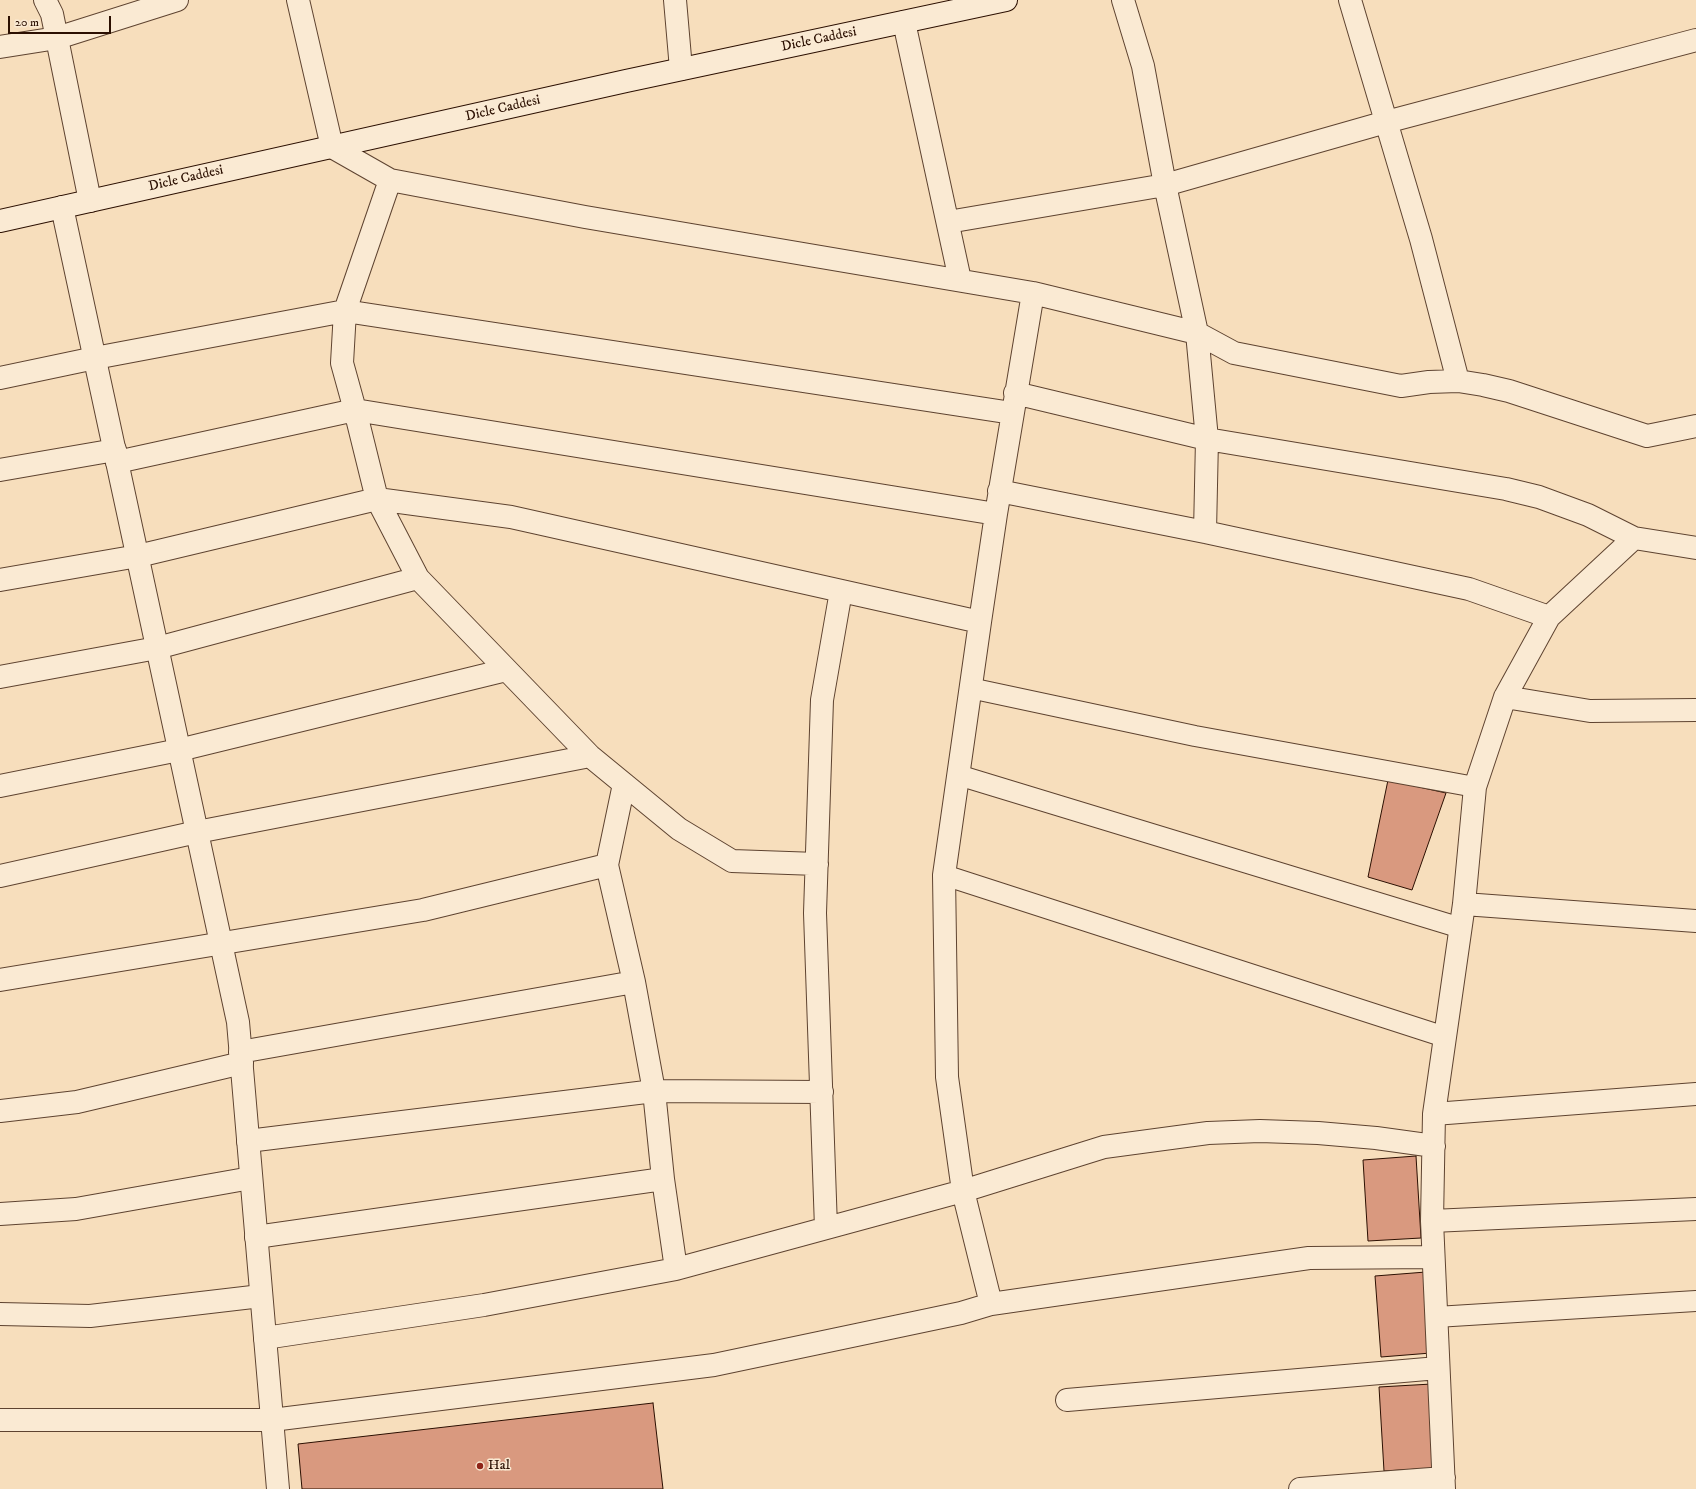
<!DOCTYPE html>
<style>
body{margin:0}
#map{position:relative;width:1696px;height:1489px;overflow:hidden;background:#f7debc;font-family:"IM FELL DW Pica",serif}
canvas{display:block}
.scale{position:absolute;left:8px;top:16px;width:103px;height:18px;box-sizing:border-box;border:2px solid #2b0f01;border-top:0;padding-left:5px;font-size:12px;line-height:14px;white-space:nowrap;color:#2b0f01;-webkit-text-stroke:3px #faead3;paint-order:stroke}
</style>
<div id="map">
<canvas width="1696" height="1489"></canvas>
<div class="scale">20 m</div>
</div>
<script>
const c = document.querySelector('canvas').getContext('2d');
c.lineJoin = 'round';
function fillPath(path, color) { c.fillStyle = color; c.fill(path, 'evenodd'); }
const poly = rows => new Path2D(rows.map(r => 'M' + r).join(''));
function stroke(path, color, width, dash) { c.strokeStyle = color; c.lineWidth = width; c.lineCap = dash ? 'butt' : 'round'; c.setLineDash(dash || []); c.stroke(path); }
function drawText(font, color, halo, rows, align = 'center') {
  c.font = font + ' "IM FELL DW Pica",serif'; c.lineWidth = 3; c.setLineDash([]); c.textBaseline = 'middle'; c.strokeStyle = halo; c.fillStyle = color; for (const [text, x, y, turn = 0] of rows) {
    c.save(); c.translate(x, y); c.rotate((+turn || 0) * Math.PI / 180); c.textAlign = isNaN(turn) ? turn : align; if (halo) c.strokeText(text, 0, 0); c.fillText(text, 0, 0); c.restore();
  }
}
const building = poly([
 [1388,780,1446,793,1412,890,1368,877,1388,780],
 [1416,1156,1421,1238,1368,1241,1363,1160,1416,1156],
 [1426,1272,1431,1353,1381,1357,1375,1276,1426,1272],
 [1432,1384,1437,1468,1384,1471,1379,1387,1432,1384],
 [653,1403,663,1489,302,1489,298,1444,653,1403]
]);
const service = poly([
 [970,688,1195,736,1475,787],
 [958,775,1461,928],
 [944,875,1445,1037],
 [1436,1317,1696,1301]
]);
const minor = poly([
 [298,0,332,147,390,180,585,217,1033,293,1197,333,1234,353,1401,386,1429,382,1458,381,1483,385,1509,391,1647,436,1696,426],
 [675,0,681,69],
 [1123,0,1143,66,1165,185,1197,333,1207,439,1205,532],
 [1350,0,1421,239,1458,381],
 [904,22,960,280],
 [0,47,57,38,177,0],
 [948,222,1165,185,1386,122,1696,40],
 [0,378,95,358,345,311,390,180],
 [1015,393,1207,439,1506,489,1539,497,1588,515,1634,538],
 [117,462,355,410,996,514,1033,293],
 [0,470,115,450],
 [999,491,1205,532,1469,589,1549,617],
 [0,580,138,556,377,499,511,517,980,622,996,514],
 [980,622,944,875,947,1077,963,1191,1104,1147,1208,1133,1260,1131,1318,1133,1376,1138,1434,1146],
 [0,677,157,648,418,578],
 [1505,697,1590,711,1696,710],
 [0,786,179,750,506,670],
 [817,864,732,861,679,829,590,756,418,578,377,499,355,410,342,363,345,311,1012,413],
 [607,865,624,784],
 [0,876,197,832,590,756],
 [1464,904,1696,921],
 [0,980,423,910,607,865,634,982,654,1091,663,1179,676,1269,484,1305,265,1338],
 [240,1052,634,982],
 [0,1111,77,1102,242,1063],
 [1434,1114,1696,1094],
 [248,1141,654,1091,822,1092],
 [0,1214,76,1209,251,1178],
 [1432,1221,1696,1209],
 [826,1228,815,913,822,700,841,591],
 [256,1237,663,1179],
 [676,1269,963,1191,991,1304],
 [0,1314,90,1316,261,1296],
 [1067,1400,1438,1368],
 [0,1420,272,1420,714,1365,961,1313,991,1304,1309,1258,1433,1257],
 [1300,1489,1444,1478],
 [1444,1489,1432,1221,1434,1114,1464,904,1475,787,1505,697,1549,617,1634,538,1696,548]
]);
const tertiary = poly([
 [45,0,52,14,90,201],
 [62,207,238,1022,278,1489]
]);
const secondary = poly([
 [0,221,626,81,1006,0]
]);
const markers = [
 [480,1466,4,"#8f2418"]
];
const streetNames = [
 ["Dicle Caddesi",819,40,-12],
 ["Dicle Caddesi",503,109,-13],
 ["Dicle Caddesi",186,179,-13]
];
const poiNames = [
 ["Hal",488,1466]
];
fillPath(building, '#d9997f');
stroke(building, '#2b0f01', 1);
stroke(service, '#5e4330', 22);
stroke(minor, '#5e4330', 24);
stroke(tertiary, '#5e4330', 24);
stroke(secondary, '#2b0f01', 24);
stroke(service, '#faead3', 20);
stroke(minor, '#faead3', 22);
stroke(tertiary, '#faead3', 22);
stroke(secondary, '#faead3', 22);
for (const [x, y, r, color] of markers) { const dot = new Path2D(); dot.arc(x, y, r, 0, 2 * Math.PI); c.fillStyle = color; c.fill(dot); stroke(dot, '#faead3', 1.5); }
drawText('14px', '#2b0f01', '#faead3', streetNames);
drawText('14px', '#2b0f01', '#faead3', poiNames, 'left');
</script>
